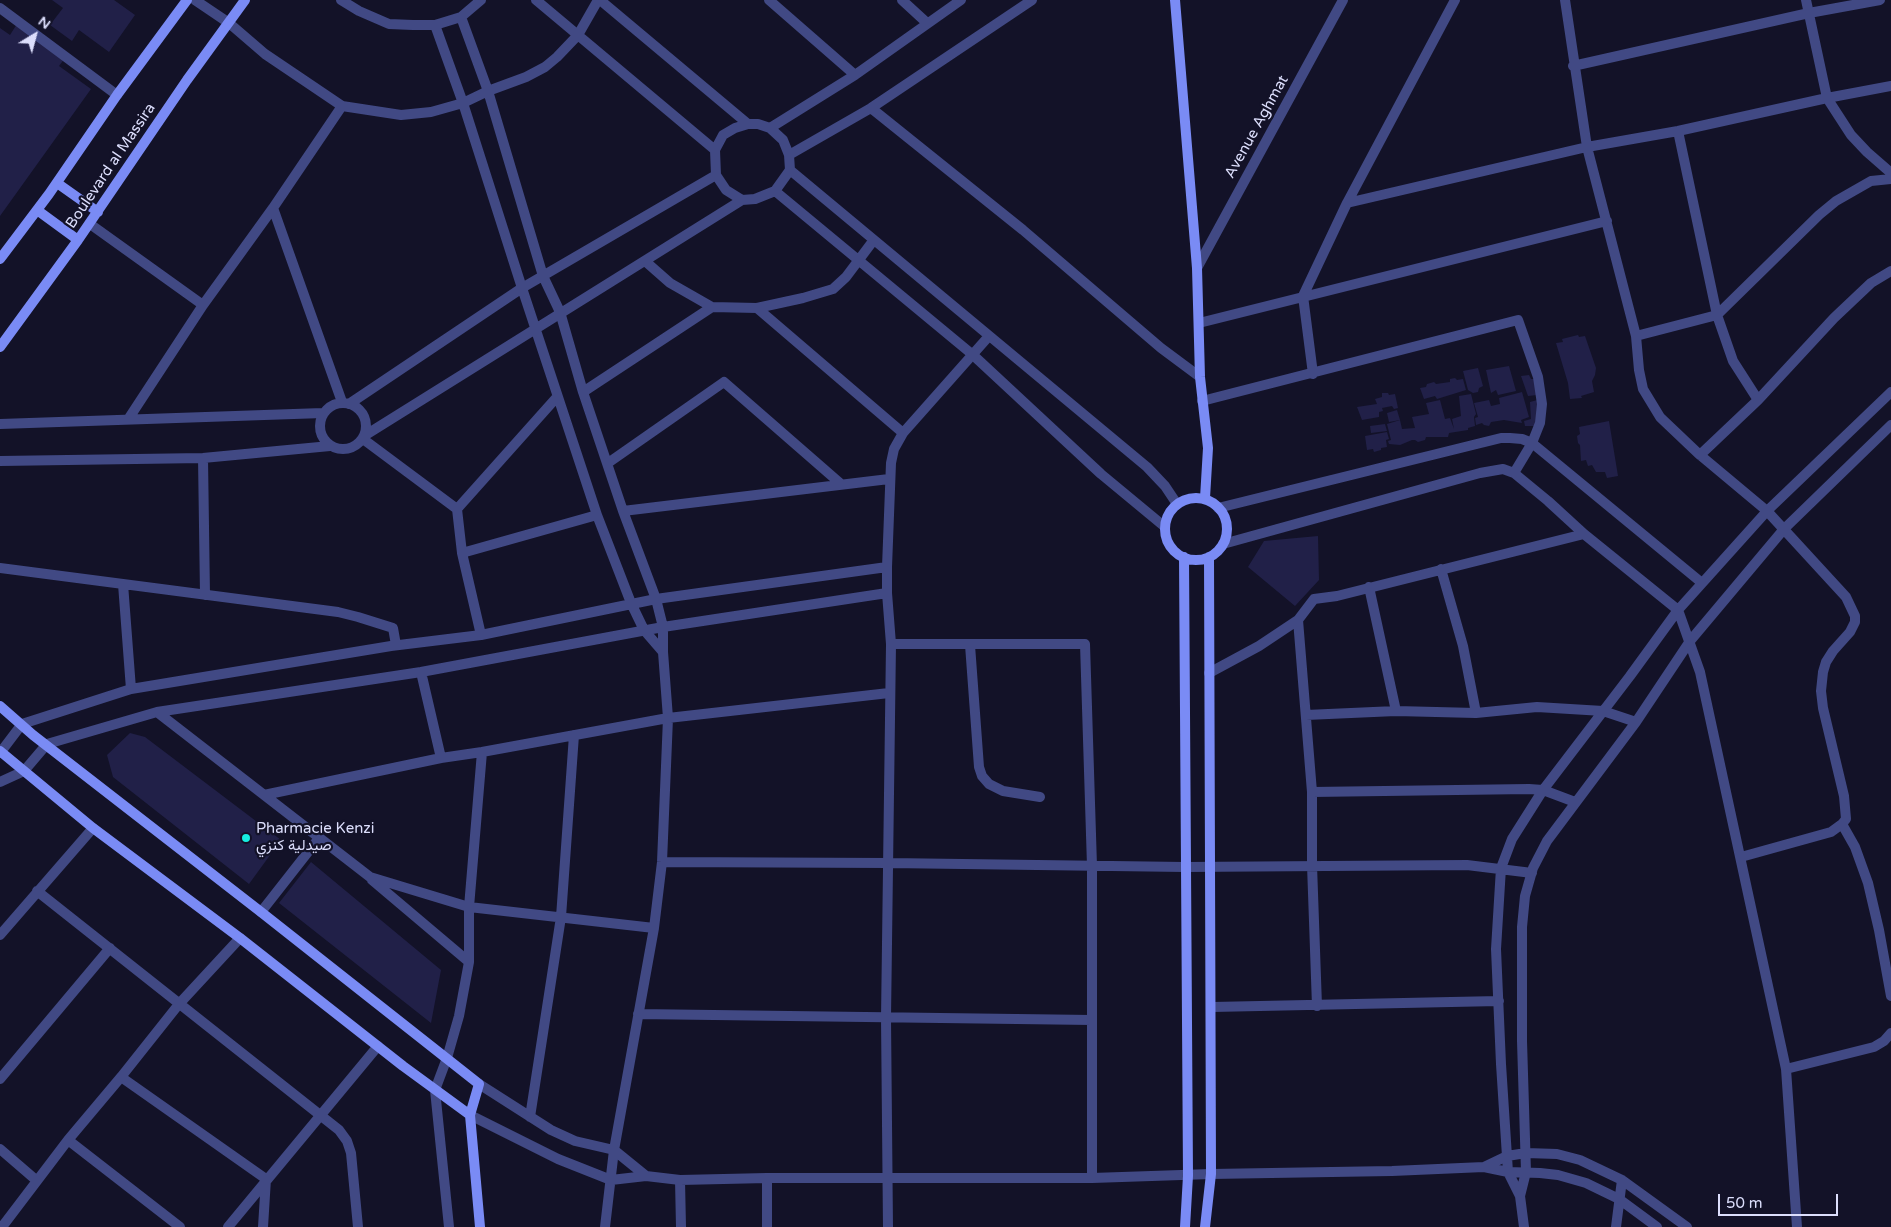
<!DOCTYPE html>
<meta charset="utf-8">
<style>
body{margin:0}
#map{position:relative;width:1891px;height:1227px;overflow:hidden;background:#131228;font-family:"Varela Round",sans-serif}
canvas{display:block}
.north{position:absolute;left:10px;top:10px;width:50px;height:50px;-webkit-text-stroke:4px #131228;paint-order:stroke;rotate:37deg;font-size:14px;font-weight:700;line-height:20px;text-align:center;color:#dcdefc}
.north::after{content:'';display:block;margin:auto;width:18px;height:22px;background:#dcdefc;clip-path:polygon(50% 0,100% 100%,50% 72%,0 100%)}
.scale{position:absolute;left:1718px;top:1194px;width:120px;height:22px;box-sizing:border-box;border:2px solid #dcdefc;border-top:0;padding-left:6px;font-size:15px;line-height:18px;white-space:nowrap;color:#dcdefc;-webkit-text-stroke:4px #131228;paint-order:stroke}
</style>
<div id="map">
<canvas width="1891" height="1227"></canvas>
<div class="north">N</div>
<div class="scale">50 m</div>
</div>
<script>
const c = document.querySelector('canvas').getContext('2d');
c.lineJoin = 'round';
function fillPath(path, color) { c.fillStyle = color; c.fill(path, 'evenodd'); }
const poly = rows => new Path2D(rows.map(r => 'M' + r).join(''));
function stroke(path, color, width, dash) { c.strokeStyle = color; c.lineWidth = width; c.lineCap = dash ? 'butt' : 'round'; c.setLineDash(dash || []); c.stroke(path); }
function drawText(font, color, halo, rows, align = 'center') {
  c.font = font + ' "Varela Round",Vazirmatn,sans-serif'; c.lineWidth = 4.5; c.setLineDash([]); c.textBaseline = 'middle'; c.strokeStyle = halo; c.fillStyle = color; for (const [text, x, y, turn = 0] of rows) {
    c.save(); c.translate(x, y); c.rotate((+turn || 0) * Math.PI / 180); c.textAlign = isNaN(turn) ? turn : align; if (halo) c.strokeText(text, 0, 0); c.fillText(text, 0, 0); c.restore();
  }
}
const building = poly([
 [52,0,114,0,135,15,109,52,79,30,72,41,50,25,63,8],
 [17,24,65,58,59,66,91,89,0,216,0,28,10,35],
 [1578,335,1579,337,1585,336,1596,368,1595,375,1592,381,1594,392,1581,396,1582,398,1570,399,1568,383,1556,343,1563,342,1562,339],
 [1509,366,1516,391,1498,395,1496,390,1491,393,1486,370],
 [1478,368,1483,386,1479,388,1478,392,1473,393,1468,390,1463,371],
 [1529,375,1531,379,1535,379,1537,395,1528,396,1521,376],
 [1455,378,1457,380,1463,379,1466,390,1437,399,1435,396,1424,399,1420,388,1426,387,1427,384,1434,382,1436,384,1450,382,1450,379],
 [1522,392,1529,417,1521,420,1522,423,1504,420,1491,422,1489,426,1484,425,1482,423,1476,425,1475,418,1478,417,1474,403,1489,400,1491,406,1500,404,1499,398],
 [1382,393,1388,393,1389,395,1395,394,1398,408,1394,409,1392,406,1382,408,1383,411,1379,412,1379,417,1362,420,1357,407,1377,404,1375,399,1382,397],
 [1471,394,1476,414,1474,417,1475,426,1468,428,1468,430,1449,433,1448,437,1426,437,1425,440,1418,442,1415,440,1412,440,1400,445,1389,444,1388,441,1391,440,1387,424,1400,420,1402,429,1415,428,1412,417,1429,414,1426,403,1440,400,1445,419,1450,418,1454,429,1452,419,1461,416,1459,396],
 [1541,399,1537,426,1525,426,1524,421,1531,419,1530,402],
 [1397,410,1400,420,1389,422,1387,413],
 [1609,421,1618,476,1607,478,1605,472,1596,472,1592,465,1588,466,1586,460,1581,461,1580,445,1578,443,1577,436,1580,434,1579,427],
 [1385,424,1387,431,1371,433,1370,426],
 [1387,432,1389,439,1386,440,1387,447,1381,448,1381,450,1374,452,1373,449,1367,450,1365,436],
 [1318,536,1319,580,1295,606,1248,567,1264,541],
 [130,733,145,737,281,840,249,884,113,777,107,755],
 [311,862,441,970,431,1023,279,903]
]);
const street = poly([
 [195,0,229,23,265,54,342,106,401,115,431,112,463,103,488,91,526,77,545,67,557,57,578,35,598,0],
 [341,0,359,11,389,24,413,25,435,25,461,17,481,0],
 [536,0,715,150,716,175,726,190,742,200,755,199,775,191,790,170,789,155,783,140,770,128,758,124,748,124,735,128,723,135,715,150],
 [600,0,748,124],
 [769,0,855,75],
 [902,0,927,23],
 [1565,0,1587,147,1636,336,1639,370,1643,389,1660,417,1700,455,1767,511,1846,597,1855,616,1855,622,1850,632,1833,651,1826,662,1823,672,1821,691,1823,708,1844,796,1846,819,1842,824,1831,832,1741,857],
 [1806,0,1827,98,1851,135,1867,152,1891,173],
 [0,8,117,95],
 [461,17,488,91,543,276,560,312,583,392,623,511,656,599,663,627,663,652,668,718,662,862,654,928,614,1150,605,1227],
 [435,25,463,103,522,288,597,515,631,603,644,630,663,652],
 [1573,66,1809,13,1880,0],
 [871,108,1023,230,1161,348,1200,377],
 [770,128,855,75,961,0],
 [1678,131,1717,315,1733,361,1758,400],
 [789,155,871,108,1032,0],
 [790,170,1147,467,1165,486,1177,504],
 [775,191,973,355,1101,474,1165,527],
 [1347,203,1587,147,1678,131,1827,98,1891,86],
 [273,208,342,402],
 [90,224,203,305],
 [645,261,670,283,712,307,757,308,803,298,833,289,846,277,873,241],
 [1197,268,1343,0],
 [757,308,903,433],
 [1199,323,1607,221],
 [1636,336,1717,315,1819,215,1836,201,1871,181,1891,179],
 [1313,374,1303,296,1347,203,1455,0],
 [583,392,712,307],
 [1202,401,1518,320,1538,377,1542,404,1540,423,1532,443,1702,583],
 '320 426a23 23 0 1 1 46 0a23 23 0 1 1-46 0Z',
 [349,404,522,288,716,175],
 [129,418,203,305,273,208,342,106],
 [0,424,323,413],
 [364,436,742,200],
 [363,439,457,509,557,397],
 [1700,455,1758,400,1834,318,1871,283,1891,271],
 [203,458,205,595],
 [0,461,203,458,330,446],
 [608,463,724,382,841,484],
 [457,509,462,553,481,635],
 [623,511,889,479],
 [1584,534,1678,610,1700,672,1786,1069,1797,1227],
 [1223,544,1480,473,1503,469,1514,473],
 [462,553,597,515],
 [0,568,338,612,358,617,393,628,396,645],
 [1441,569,1463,646,1476,713],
 [123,584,131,689],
 [1369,587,1396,711],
 [1298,620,1312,792,1312,865,1317,1006],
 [891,644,1085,644,1092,866,1092,1178],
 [970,645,979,767,982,776,989,784,1003,791,1040,797],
 [421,672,441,758,482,752,668,718,889,693],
 [1209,673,1259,646,1298,620,1314,599,1337,596,1584,534,1548,501,1514,473,1532,443,1522,439,1510,438,1501,438,1218,508],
 [157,712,370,877,469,907,654,928],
 [1306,715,1396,711,1476,713,1537,707,1603,711,1636,722],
 [0,753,22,724,131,689,391,646,481,635,656,599,887,567],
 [0,782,24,771,47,744,157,712,421,672,663,627,887,593],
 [1312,792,1529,789,1543,790,1575,802],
 [264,795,441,758],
 [1842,824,1855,847,1868,883,1879,930,1891,996],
 [662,862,889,863,1185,867,1467,865,1532,873],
 [372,880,469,962],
 [37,891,339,1130,347,1141,351,1153,358,1227],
 [261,912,319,838],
 [0,935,93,828],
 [1212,1007,1499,1001],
 [638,1014,1092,1020],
 [1786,1069,1874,1047,1884,1041,1891,1033],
 [121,1077,266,1179,263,1227],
 [0,1079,110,948],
 [479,1084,551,1130,575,1141,614,1150,646,1176],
 [470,1115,558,1159,611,1180,646,1176,680,1180,767,1178,1092,1178,1211,1174,1392,1171,1484,1167,1508,1172,1540,1173,1558,1175,1586,1183,1619,1199,1657,1227],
 [530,1117,561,917,574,735],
 [68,1140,180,1227],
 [0,1149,36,1180],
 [1484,1167,1507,1156,1526,1153,1557,1154,1580,1160,1622,1180,1687,1227],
 [767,1178,767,1227],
 [680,1180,681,1227],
 [1520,1196,1526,1172,1522,1041,1522,927,1525,896,1533,868,1547,841,1636,722,1690,641,1784,529,1891,425],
 [2,1227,68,1140,121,1077,179,1004,240,938],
 [228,1227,378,1046],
 [449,1227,435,1090,447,1058,459,1016,469,962,469,907,482,752],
 [888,1227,886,1018,891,644,887,593,887,567,891,463,894,449,903,433,989,336],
 [1524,1227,1520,1196,1508,1172,1501,1064,1496,949,1501,868,1512,839,1543,790,1630,676,1678,610,1767,511,1891,392],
 [1616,1227,1622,1180]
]);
const secondary = poly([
 [1175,0,1197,268,1200,377,1208,448,1205,498],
 [57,183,98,212],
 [37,210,78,240],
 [0,259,49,194,117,95,187,0],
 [0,347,78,240,187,80,245,0],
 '1165 529a31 31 0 1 1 62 0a31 31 0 1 1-62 0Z',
 [1184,557,1188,1176,1185,1227],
 [0,706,33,735,261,912,479,1084,470,1115,480,1227],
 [0,751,93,828,240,938,403,1066,470,1115],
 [1205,1227,1211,1174,1209,557]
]);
const markers = [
 [246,838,5,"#16eee1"]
];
const streetNames = [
 ["Avenue Aghmat",1257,127,-61],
 ["Boulevard al Massira",111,166,-56]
];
const poiNames = [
 ["Pharmacie Kenzi",256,829],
 ["صيدلية كنزي",256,846]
];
fillPath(building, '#212048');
stroke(street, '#414984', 10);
stroke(secondary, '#7a8bf5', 10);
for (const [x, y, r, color] of markers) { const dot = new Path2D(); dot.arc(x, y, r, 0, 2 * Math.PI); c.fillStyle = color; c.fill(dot); stroke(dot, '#131228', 2); }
drawText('15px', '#dcdefc', '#131228', streetNames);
drawText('15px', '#dcdefc', '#131228', poiNames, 'left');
</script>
